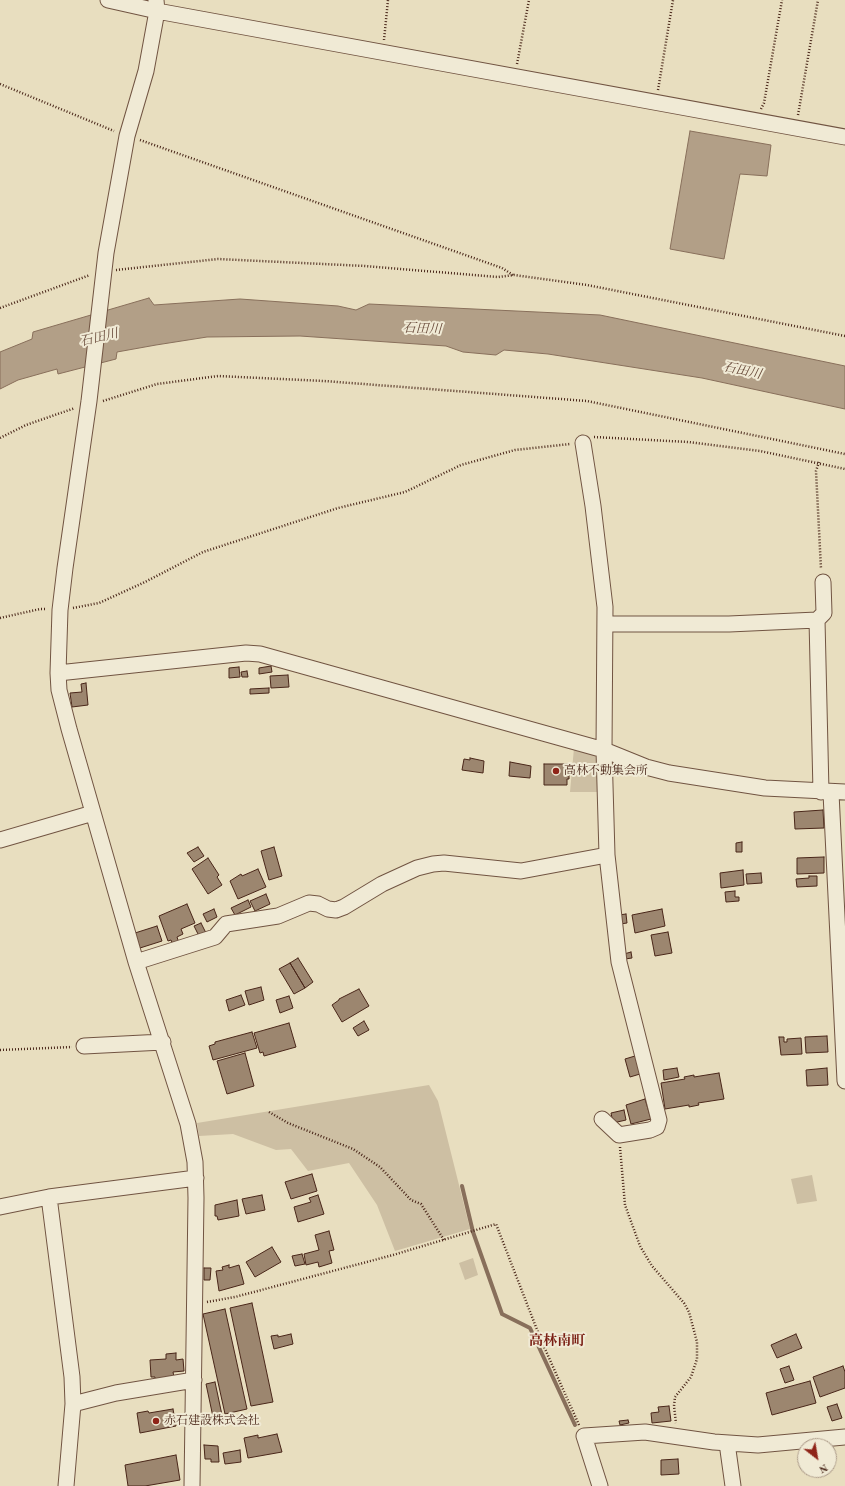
<!DOCTYPE html>
<meta charset="utf-8">
<style>
body{margin:0}
#map{position:relative;width:845px;height:1486px;overflow:hidden;background:#e8debf;font-family:"Old Standard TT",serif}
canvas{display:block}
.north{position:absolute;left:797px;top:1438px;width:40px;height:40px;box-sizing:border-box;background:#f0ead5;border:1px solid #ad9c8a;border-radius:50%;rotate:149deg;font-size:11px;font-weight:700;line-height:16px;text-align:center;color:#492619}
.north::after{content:'';display:block;margin:auto;width:14px;height:18px;background:#8f2418;clip-path:polygon(50% 0,100% 100%,50% 72%,0 100%)}
</style>
<div id="map">
<canvas width="845" height="1486"></canvas>
<div class="north">N</div>
</div>
<script>
const c = document.querySelector('canvas').getContext('2d');
c.lineJoin = 'round';
function fillPath(path, color) { c.fillStyle = color; c.fill(path, 'evenodd'); }
const poly = rows => new Path2D(rows.map(r => 'M' + r).join(''));
function stroke(path, color, width, dash) { c.strokeStyle = color; c.lineWidth = width; c.lineCap = dash ? 'butt' : 'round'; c.setLineDash(dash || []); c.stroke(path); }
function drawText(font, color, halo, rows, align = 'center') {
  c.font = font + ' "Old Standard TT","Noto Serif JP",serif'; c.lineWidth = 4; c.setLineDash([]); c.textBaseline = 'middle'; c.strokeStyle = halo; c.fillStyle = color; for (const [text, x, y, turn = 0] of rows) {
    c.save(); c.translate(x, y); c.rotate((+turn || 0) * Math.PI / 180); c.textAlign = isNaN(turn) ? turn : align; if (halo) c.strokeText(text, 0, 0); c.fillText(text, 0, 0); c.restore();
  }
}
const green = poly([
 [574,748,599,756,600,792,570,792],
 [429,1085,438,1101,470,1229,395,1251,377,1205,349,1163,308,1171,291,1149,276,1150,233,1134,199,1136,197,1123],
 [812,1175,817,1201,797,1204,791,1179],
 [473,1258,478,1275,465,1280,459,1263]
]);
const water = poly([
 [690,131,771,145,767,176,740,174,724,259,670,249,690,131],
 [149,298,154,305,240,299,338,306,356,310,369,304,600,315,845,366,845,409,702,378,548,354,504,350,496,355,463,352,446,346,300,336,207,337,156,345,117,352,116,359,58,374,57,369,18,380,0,389,0,352,32,339,33,332,149,298]
]);
const stream = poly([
 [462,1186,473,1232,502,1314,530,1328,575,1425]
]);
const building = poly([
 [271,666,272,672,259,674,259,668,271,666],
 [239,667,240,677,229,678,229,668,239,667],
 [247,671,248,677,242,677,241,672,247,671],
 [288,675,289,687,271,688,270,676,288,675],
 [86,683,88,705,72,707,70,693,82,692,81,684,86,683],
 [269,688,269,693,250,694,250,689,269,688],
 [470,758,484,761,483,773,462,770,464,759,470,760,470,758],
 [510,762,531,766,530,778,509,776,510,762],
 [544,764,569,764,569,779,567,779,567,785,544,785,544,764],
 [823,810,824,828,795,829,794,812,823,810],
 [742,842,742,852,736,852,736,843,742,842],
 [198,847,204,856,194,862,187,853,198,847],
 [274,847,282,876,269,880,261,851,274,847],
 [824,857,824,873,797,874,797,858,824,857],
 [208,858,219,875,217,877,222,885,208,894,192,869,208,858],
 [258,869,266,887,238,899,230,881,241,874,242,876,258,869],
 [743,870,744,885,721,888,720,873,743,870],
 [761,873,762,883,747,884,746,874,761,873],
 [809,876,817,876,817,886,797,887,796,879,809,878,809,876],
 [735,891,735,897,739,897,739,901,726,902,725,892,735,891],
 [266,894,270,904,255,911,250,901,266,894],
 [248,900,251,907,235,915,231,908,248,900],
 [187,904,195,923,181,929,183,934,177,937,179,943,173,945,171,940,168,941,159,916,187,904],
 [214,909,217,917,207,922,203,914,214,909],
 [662,909,665,926,635,933,632,915,662,909],
 [626,914,627,923,620,924,619,915,626,914],
 [201,923,206,933,199,936,194,926,201,923],
 [157,926,162,941,140,948,135,933,157,926],
 [668,932,672,953,655,956,651,935,668,932],
 [631,952,632,958,625,959,624,954,631,952],
 [298,958,313,982,305,988,290,963,298,958],
 [290,963,305,988,294,994,279,969,290,963],
 [261,987,264,1000,249,1005,245,991,261,987],
 [359,989,369,1006,342,1022,332,1005,339,1000,339,999,359,989],
 [241,995,245,1005,229,1011,226,1000,241,995],
 [289,996,293,1008,280,1013,276,1000,289,996],
 [364,1021,369,1030,358,1036,353,1028,364,1021],
 [289,1023,296,1047,264,1056,263,1052,260,1053,254,1033,289,1023],
 [252,1032,257,1048,213,1060,209,1046,215,1044,215,1042,252,1032],
 [827,1036,828,1052,806,1053,805,1037,827,1036],
 [779,1037,784,1037,784,1042,787,1042,787,1039,801,1038,802,1054,781,1055,779,1037],
 [245,1053,254,1086,227,1094,217,1061,245,1053],
 [635,1056,640,1074,630,1077,625,1059,635,1056],
 [677,1068,679,1077,664,1080,663,1070,677,1068],
 [827,1068,828,1085,807,1086,806,1070,827,1068],
 [719,1073,724,1099,698,1103,699,1105,689,1107,689,1105,665,1109,661,1083,685,1079,684,1077,694,1075,694,1077,719,1073],
 [645,1099,651,1119,631,1124,626,1105,645,1099],
 [624,1110,626,1120,613,1123,611,1113,624,1110],
 [312,1174,317,1191,291,1199,285,1182,312,1174],
 [262,1195,265,1210,246,1214,242,1199,262,1195],
 [318,1195,324,1214,298,1222,294,1207,311,1202,309,1198,318,1195],
 [237,1200,239,1216,218,1220,217,1216,215,1216,215,1205,237,1200],
 [329,1231,334,1250,329,1251,332,1263,319,1267,318,1262,306,1265,304,1254,319,1250,315,1235,329,1231],
 [272,1247,281,1262,255,1277,246,1262,272,1247],
 [302,1254,305,1264,295,1266,292,1256,302,1254],
 [229,1265,229,1268,239,1265,244,1284,219,1291,216,1271,223,1270,222,1267,229,1265],
 [204,1268,211,1268,210,1280,204,1280,204,1268],
 [252,1303,273,1402,251,1406,230,1308,252,1303],
 [225,1309,247,1409,225,1414,203,1314,225,1309],
 [291,1334,293,1344,274,1349,271,1336,278,1335,278,1337,291,1334],
 [796,1334,802,1348,777,1358,771,1345,796,1334],
 [176,1353,176,1360,183,1359,184,1371,173,1372,174,1377,155,1379,155,1377,151,1377,150,1360,166,1359,166,1354,176,1353],
 [789,1366,794,1380,785,1383,780,1369,789,1366],
 [843,1366,845,1372,845,1388,820,1397,813,1377,843,1366],
 [810,1381,816,1403,772,1415,766,1393,810,1381],
 [215,1382,222,1415,213,1417,206,1384,215,1382],
 [837,1404,842,1418,832,1421,827,1407,837,1404],
 [669,1406,671,1421,652,1423,651,1413,659,1412,658,1407,669,1406],
 [173,1409,176,1426,140,1433,137,1413,148,1411,149,1413,173,1409],
 [628,1420,629,1423,620,1425,619,1421,628,1420],
 [277,1434,282,1452,248,1458,244,1438,258,1435,258,1438,277,1434],
 [204,1445,218,1446,219,1462,211,1462,211,1459,205,1459,204,1445],
 [240,1450,241,1462,225,1464,223,1453,240,1450],
 [176,1455,180,1480,145,1486,128,1486,125,1465,176,1455],
 [678,1459,679,1474,661,1475,661,1460,678,1459]
]);
const path = poly([
 [384,40,388,0],
 [517,64,529,0],
 [0,84,114,131],
 [658,90,673,0],
 [761,109,764,103,782,0],
 [798,115,818,0],
 [140,140,502,268,513,275],
 [116,270,218,259,365,266,498,277,514,275,587,285,845,336],
 [0,308,90,275],
 [103,401,157,384,218,376,324,381,587,401,845,454],
 [594,437,688,442,760,451,845,469],
 [0,438,26,425,75,408],
 [819,462,816,471,821,569],
 [73,608,99,603,143,583,203,552,338,508,405,492,461,465,515,450,570,444],
 [0,618,40,609,47,609],
 [0,1050,72,1047],
 [269,1112,288,1123,353,1149,380,1167,411,1200,421,1204,444,1240],
 [620,1147,625,1205,640,1246,652,1266,684,1303,689,1312,697,1342,697,1359,691,1377,675,1397,674,1406,676,1423],
 [207,1302,235,1297,393,1255,496,1224,541,1340,579,1425]
]);
const minor = poly([
 [108,0,157,11,845,137],
 [156,0,157,11,146,71,127,136,106,253,89,401,65,568,60,610,58,673,59,690,69,729,136,962,188,1124,195,1162,196,1198,192,1486],
 [583,443,593,506,605,607,604,750,607,855,619,962,659,1120,657,1127,650,1130,619,1135,602,1119],
 [817,620,821,792],
 [605,624,729,624,817,620,824,613,823,582],
 [58,673,246,653,260,654,604,750,646,767,669,773,765,788,845,792],
 [831,793,845,1081],
 [0,840,93,813],
 [136,962,215,937,226,924,278,916,309,903,318,904,328,909,336,910,344,907,382,884,417,868,433,864,444,863,521,871,607,855],
 [84,1046,163,1042],
 [49,1197,72,1377,73,1404,66,1486],
 [0,1207,49,1197,196,1178],
 [73,1404,116,1393,194,1380],
 [727,1443,733,1486],
 [600,1486,584,1436,645,1432,714,1442,758,1445,845,1437]
]);
const markers = [
 [556,771,4,"#8f2418"],
 [156,1421,4,"#8f2418"]
];
const poiNames = [
 ["高林不動集会所",564,771],
 ["赤石建設株式会社",164,1421]
];
const waterNames = [
 ["石田川",422,329,2],
 ["石田川",99,338,-13],
 ["石田川",742,371,12]
];
const quarterNames = [
 ["高林南町",557,1341]
];
fillPath(green, '#cdbfa3');
fillPath(water, '#b29f87');
stroke(water, '#886f5b', 1);
stroke(stream, '#886f5b', 4);
fillPath(building, '#9c866f');
stroke(building, '#492619', 1);
stroke(minor, '#715442', 17);
stroke(path, '#492619', 2.5, [1, 2]);
stroke(minor, '#f0ead5', 15);
for (const [x, y, r, color] of markers) { const dot = new Path2D(); dot.arc(x, y, r, 0, 2 * Math.PI); c.fillStyle = color; c.fill(dot); stroke(dot, '#f0ead5', 1.5); }
drawText('12px', '#492619', '#f0ead5', poiNames, 'left');
drawText('italic 13px', '#684a3a', '#f0ead5', waterNames);
drawText('bold 14px', '#7a1f14', '#f0ead5', quarterNames);
</script>
